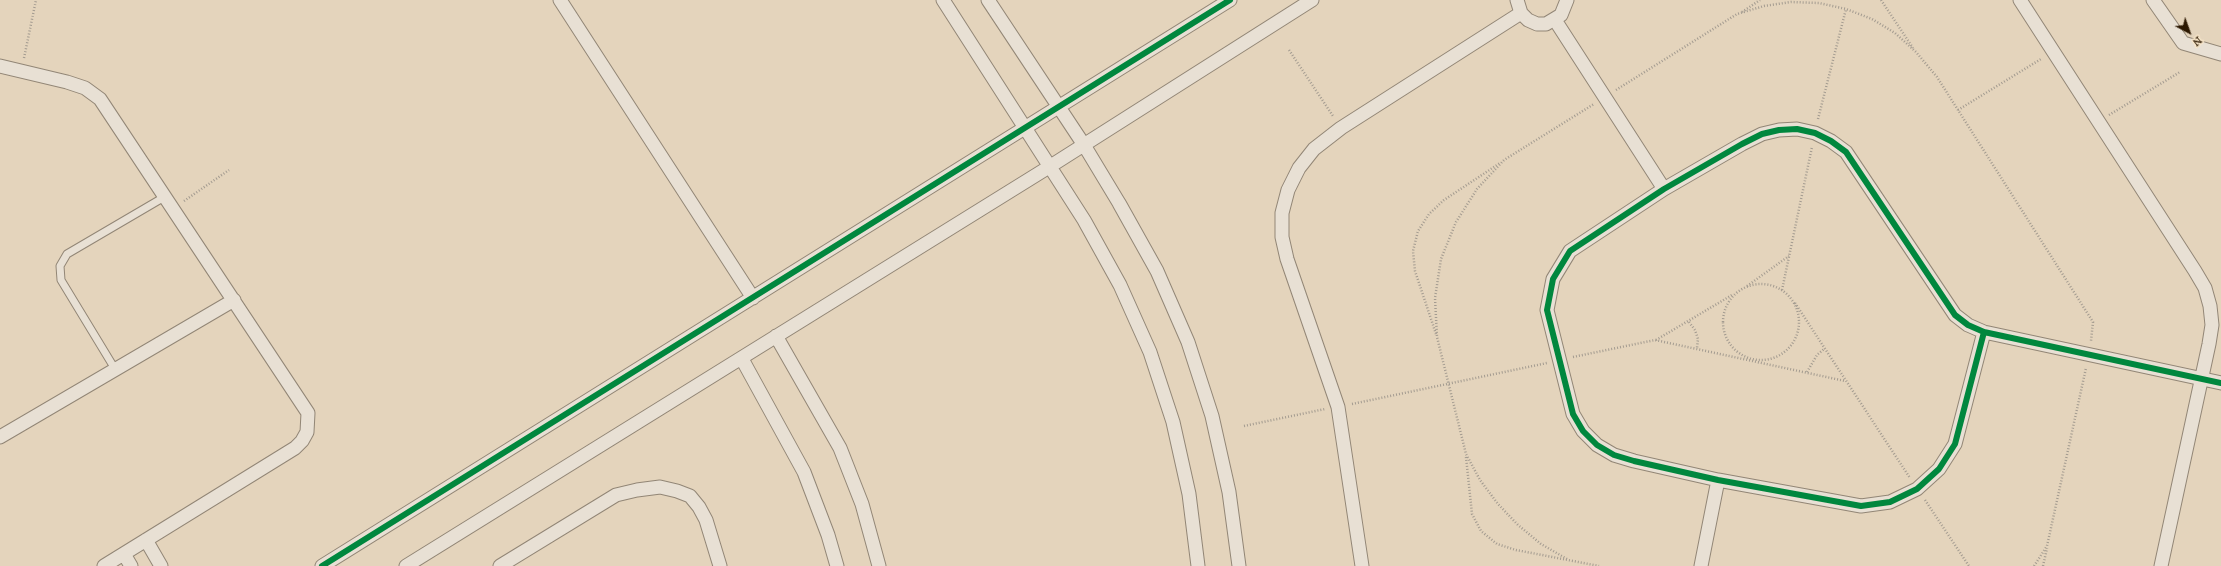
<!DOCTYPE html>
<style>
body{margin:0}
#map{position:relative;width:2221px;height:566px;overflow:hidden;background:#e4d4bc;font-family:"IM FELL French Canon",serif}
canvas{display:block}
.north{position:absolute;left:2169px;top:12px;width:40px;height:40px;-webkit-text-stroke:3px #f8e6c9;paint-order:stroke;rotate:139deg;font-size:11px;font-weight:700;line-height:16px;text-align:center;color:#2c1801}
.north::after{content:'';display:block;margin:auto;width:14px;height:18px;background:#2c1801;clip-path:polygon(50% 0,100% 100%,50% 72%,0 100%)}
</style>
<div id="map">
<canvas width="2221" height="566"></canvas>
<div class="north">N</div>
</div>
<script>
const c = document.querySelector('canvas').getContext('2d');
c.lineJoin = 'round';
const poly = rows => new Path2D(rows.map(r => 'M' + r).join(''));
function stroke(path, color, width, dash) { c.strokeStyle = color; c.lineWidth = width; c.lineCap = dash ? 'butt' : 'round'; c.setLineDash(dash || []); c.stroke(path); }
const path = poly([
 [1881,0,1913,48],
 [1742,12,1760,0],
 [1289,50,1333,116],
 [24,58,36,0],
 [1616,90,1737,14,1764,6,1791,2,1819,3,1846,9,1872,19,1895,33,1916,52,1937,77,2093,322,2091,341],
 [1958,110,2041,59],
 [2109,115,2180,72],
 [1818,119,1846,9],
 [184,201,229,170],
 '1723 322a38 38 0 1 1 76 0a38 38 0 1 1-76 0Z',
 [1747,286,1789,256],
 [1782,290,1812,147],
 [1795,303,1910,478],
 [1689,322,1695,330,1698,339,1697,348],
 [1436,334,1415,271,1413,251,1418,231,1429,214,1444,200,1500,163],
 [1656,340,1732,295],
 [1573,357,1655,340,1845,381],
 [1807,372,1817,355,1824,349],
 [1352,404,1547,363],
 [1244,426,1325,409],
 [1466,457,1472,514,1481,531,1497,544,1516,550,1599,566],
 [1925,500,1969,566],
 [1567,559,1541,544,1518,525,1498,504,1480,480,1466,454,1437,337,1435,298,1441,259,1456,222,1477,189,1504,160,1594,104],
 [2034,566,2047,546,2086,368],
 [2043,566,2047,548]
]);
const lane = poly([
 [115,369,61,280,60,266,67,254,166,196]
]);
const street = poly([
 [560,0,753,298],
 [943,0,1084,220,1120,285,1150,352,1173,422,1189,494,1198,566],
 [988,0,1084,145,1119,203,1157,271,1188,342,1212,416,1229,492,1239,566],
 [1517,0,1521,13,1528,20,1537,24,1546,24,1561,15,1567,0],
 [2020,0,2195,271,2205,288,2210,306,2212,325,2209,344,2161,566],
 [2153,0,2183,43,2221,54],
 [1555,20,1664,189],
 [0,66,67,82,85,88,100,99,308,413,307,432,302,441,295,448,104,566],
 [1984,332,1955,444,1939,469,1917,489,1890,502,1861,506,1718,480,1634,461,1614,455,1597,445,1583,431,1573,414,1547,310,1553,279,1570,251,1664,189,1742,144,1762,134,1779,130,1797,129,1815,133,1831,141,1846,152,1955,315,1968,325,1984,332,2221,383],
 [776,336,840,448,862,504,879,566],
 [742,359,804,472,828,535,837,566],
 [0,437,234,300],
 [146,540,161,566],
 [124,554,131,566],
 [322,566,1230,0],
 [406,566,1049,167,1312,0],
 [500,566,616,495,637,490,660,487,677,491,690,496,699,507,706,520,720,566],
 [1362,566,1338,407,1287,259,1282,237,1282,213,1288,190,1299,168,1314,149,1341,128,1521,13],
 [1701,566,1718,480]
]);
const cycleway = poly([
 [1984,332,1955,444,1939,469,1917,489,1890,502,1861,506,1718,480,1634,461,1614,455,1597,445,1583,431,1573,414,1547,310,1553,279,1570,251,1664,189,1742,144,1762,134,1779,130,1797,129,1815,133,1831,141,1846,152,1955,315,1968,325,1984,332,2221,383],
 [322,566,1230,0]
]);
stroke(lane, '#928676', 9);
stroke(street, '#928676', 15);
stroke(path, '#a39b90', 2.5, [1, 2]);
stroke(lane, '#e8e0d4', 7);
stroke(street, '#e8e0d4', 13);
stroke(cycleway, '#00873e', 6);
</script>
